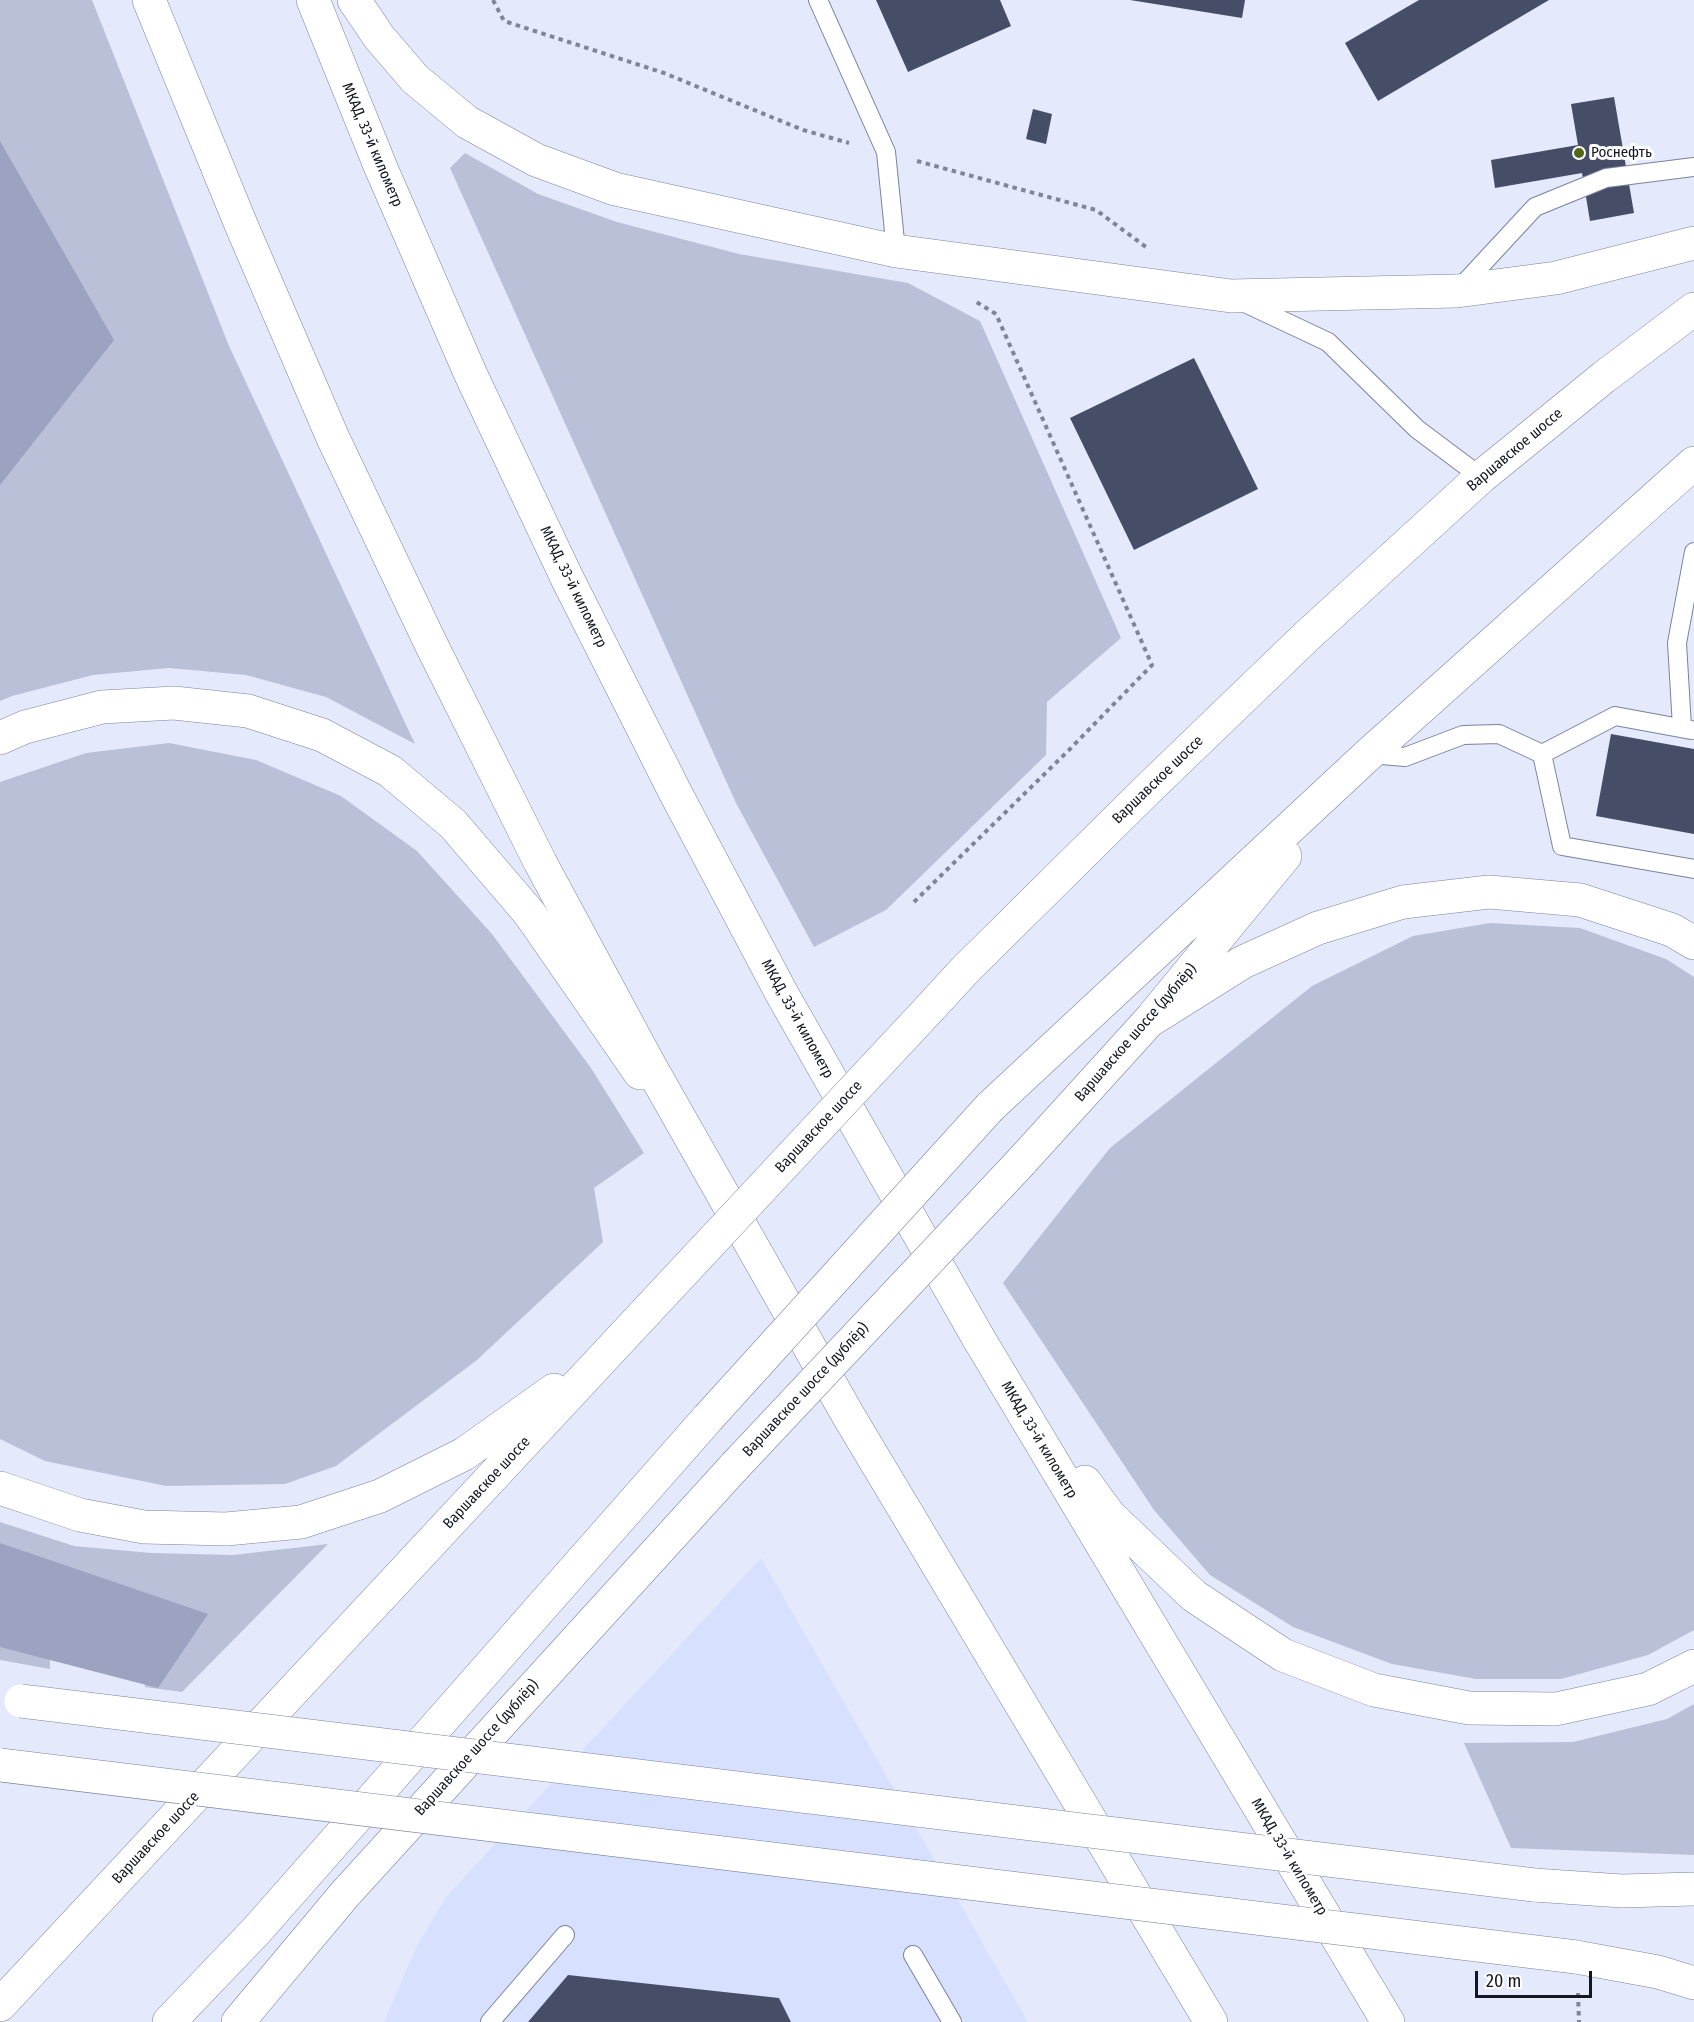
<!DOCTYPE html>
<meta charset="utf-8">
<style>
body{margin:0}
#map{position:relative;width:1694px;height:2022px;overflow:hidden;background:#e4e9fc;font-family:"Fira Sans Condensed",sans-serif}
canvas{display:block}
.scale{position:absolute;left:1475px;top:1971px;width:117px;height:27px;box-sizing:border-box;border:3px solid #141722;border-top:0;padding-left:8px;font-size:18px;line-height:21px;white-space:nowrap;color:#141722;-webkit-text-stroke:4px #fff;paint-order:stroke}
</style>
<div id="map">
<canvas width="1694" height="2022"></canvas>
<div class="scale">20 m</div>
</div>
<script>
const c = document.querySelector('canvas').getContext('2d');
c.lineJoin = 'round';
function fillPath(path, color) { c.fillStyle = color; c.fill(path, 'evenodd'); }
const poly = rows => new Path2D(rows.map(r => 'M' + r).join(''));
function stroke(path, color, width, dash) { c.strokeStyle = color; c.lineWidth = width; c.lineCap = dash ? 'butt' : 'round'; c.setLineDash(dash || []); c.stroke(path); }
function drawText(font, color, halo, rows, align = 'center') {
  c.font = font + ' "Fira Sans Condensed",sans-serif'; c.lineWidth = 6; c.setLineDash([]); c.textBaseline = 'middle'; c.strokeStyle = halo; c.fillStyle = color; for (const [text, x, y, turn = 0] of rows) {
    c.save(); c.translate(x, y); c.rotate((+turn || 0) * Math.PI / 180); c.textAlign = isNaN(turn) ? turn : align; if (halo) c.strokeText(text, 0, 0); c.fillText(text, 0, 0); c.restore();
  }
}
const built = poly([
 [761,1558,1028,2022,384,2022,417,1946,446,1897]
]);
const green = poly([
 [0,0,92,0,229,346,415,744,326,697,246,675,169,668,93,675,12,696,0,701],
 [465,153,538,194,617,222,739,254,908,283,980,321,1121,638,1047,702,1046,755,886,910,814,947,736,803,450,168],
 [169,743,256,760,341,796,417,851,492,934,591,1068,644,1153,594,1188,603,1242,477,1360,336,1466,285,1484,166,1486,45,1461,0,1439,0,782,86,753],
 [1490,923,1580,928,1666,959,1694,977,1694,1630,1648,1655,1561,1679,1476,1679,1392,1664,1293,1627,1210,1575,1154,1510,1003,1283,1110,1148,1312,986,1413,936],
 [0,1522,74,1546,151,1553,233,1555,328,1544,182,1692,145,1687,142,1649,50,1592,50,1669,0,1660],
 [1694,1704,1694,1855,1511,1848,1464,1743,1573,1742,1667,1719]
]);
const forest = poly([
 [0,141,114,340,0,485],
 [0,1543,208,1614,158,1688,0,1647]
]);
const building = poly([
 [876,0,1000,0,1011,26,908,72],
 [1130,0,1245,0,1242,18],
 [1419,0,1549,0,1378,101,1345,43],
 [1614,97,1634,213,1590,221,1582,173,1495,188,1491,160,1578,145,1571,104],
 [1033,109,1052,114,1046,144,1026,139],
 [1194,358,1258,489,1134,550,1070,418],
 [1611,734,1694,749,1694,834,1596,816],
 [568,1975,779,1998,791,2022,528,2022]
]);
const path = poly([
 [493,0,504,21,664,73,803,130,849,143],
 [917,161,1096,210,1146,247],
 [914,902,1067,752,1152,665,996,314,973,300],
 [1578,1993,1579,2022]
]);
const service = poly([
 [818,0,886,152,896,251],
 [1459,289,1535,207,1606,178,1694,167],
 [1243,302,1328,342,1417,429,1481,477],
 [1682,727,1677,643,1694,552],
 [1369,754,1405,757,1463,735,1499,734,1542,754],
 [1542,754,1562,846,1694,869],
 [1542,754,1615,716,1691,730],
 [913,1955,952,2022],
 [490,2022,565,1935]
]);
const primary = poly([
 [354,0,379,37,415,79,467,122,536,160,615,189,896,251,1231,296,1457,291,1556,278,1694,243],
 [0,738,25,727,102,707,174,703,248,711,322,735,390,771,453,824,530,914,640,1073],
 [931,1007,964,971,1147,790,1308,635,1481,477,1604,377,1694,309],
 [1154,1015,1285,856],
 [990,1107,1369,754,1694,463],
 [0,1488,80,1515,144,1527,226,1529,301,1522,380,1496,464,1454,554,1390],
 [1534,1885,1622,1891,1694,1889],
 [0,2005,645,1313]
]);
const trunk = poly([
 [149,0,242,227,333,438,431,644,540,862,650,1066,848,1415,1211,2022],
 [313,0,381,168,471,375,567,578,675,792,782,994,979,1339,1388,2022],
 [1021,1162,1149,1021,1243,962,1318,928,1403,902,1489,892,1580,900,1672,930,1694,943],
 [1085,1482,1109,1515,1194,1596,1283,1655,1374,1690,1469,1708,1556,1709,1648,1689,1694,1666],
 [1576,1957,1658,1972,1694,1983],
 [169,2022,257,1930,708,1418],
 [238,2022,345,1894,735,1466]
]);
const primaryBridge = poly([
 [645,1313,931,1007],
 [21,1701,1534,1885]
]);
const trunkBridge = poly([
 [708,1418,990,1107],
 [735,1466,1021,1162],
 [0,1765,1576,1957]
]);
const markers = [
 [1579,153,6,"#526816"]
];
const streetNames = [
 ["МКАД, 33-й километр",372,145,67],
 ["Варшавское шоссе",1515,450,-40],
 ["МКАД, 33-й километр",573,587,64],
 ["Варшавское шоссе",1158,780,-44],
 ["МКАД, 33-й километр",797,1019,61],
 ["Варшавское шоссе (дублёр)",1136,1033,-49],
 ["Варшавское шоссе",819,1127,-47],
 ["Варшавское шоссе (дублёр)",806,1390,-47],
 ["МКАД, 33-й километр",1039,1440,59],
 ["Варшавское шоссе",487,1483,-47],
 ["Варшавское шоссе (дублёр)",477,1748,-48],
 ["Варшавское шоссе",156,1838,-47],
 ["МКАД, 33-й километр",1289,1857,59]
];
const poiNames = [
 ["Роснефть",1591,153]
];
fillPath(built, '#d7e0ff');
fillPath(green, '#bac0d8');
fillPath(forest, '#9ba3c0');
fillPath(building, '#464d67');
stroke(service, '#7b829f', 20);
stroke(primary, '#7b829f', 34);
stroke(trunk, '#7b829f', 34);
stroke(path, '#808493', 4, [4.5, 4.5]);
stroke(service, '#fff', 18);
stroke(primary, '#fff', 33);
stroke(trunk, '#fff', 33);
stroke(primaryBridge, '#7b829f', 34, []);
stroke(trunkBridge, '#7b829f', 34, []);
stroke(primaryBridge, '#fff', 33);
stroke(trunkBridge, '#fff', 33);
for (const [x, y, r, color] of markers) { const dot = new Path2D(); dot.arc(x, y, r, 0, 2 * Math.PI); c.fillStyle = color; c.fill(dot); stroke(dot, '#fff', 2); }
drawText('15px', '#141722', '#fff', streetNames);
drawText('15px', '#141722', '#fff', poiNames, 'left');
</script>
